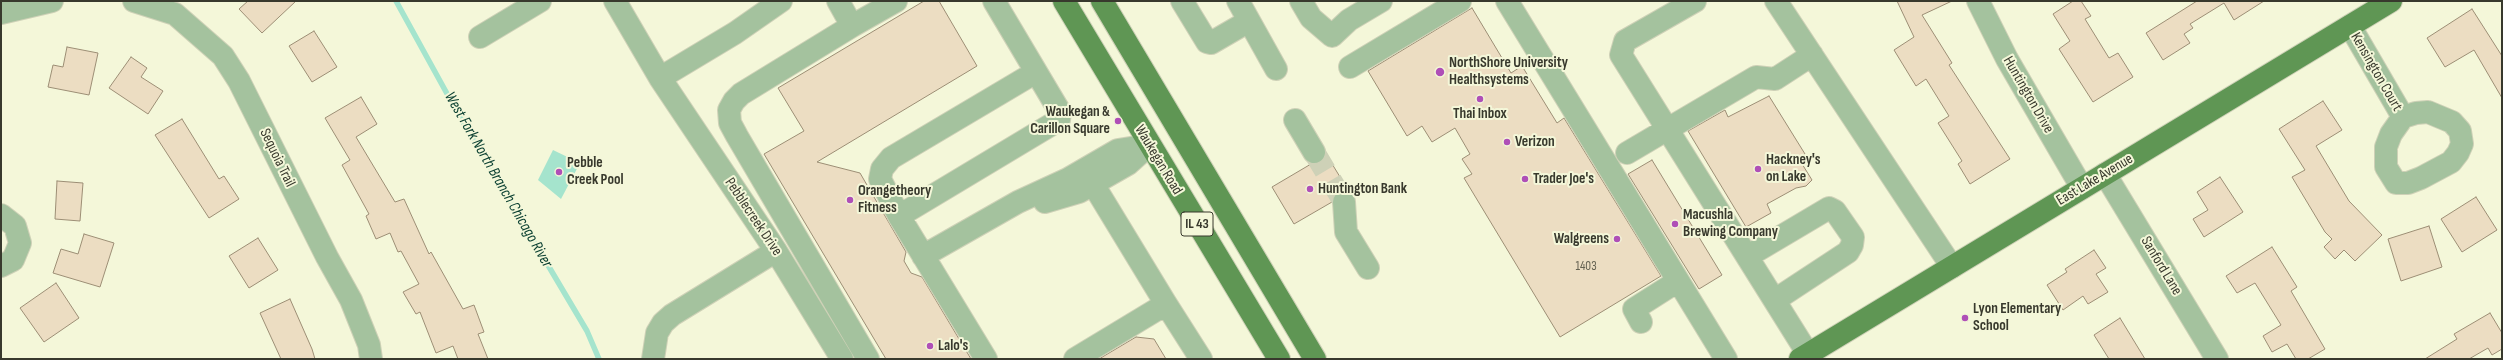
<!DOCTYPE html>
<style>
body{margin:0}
#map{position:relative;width:2503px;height:360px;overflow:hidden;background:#f4f7d9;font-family:"Sofia Sans Condensed",sans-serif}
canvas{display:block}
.frame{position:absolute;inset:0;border:2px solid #38392d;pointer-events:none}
</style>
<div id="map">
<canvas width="2503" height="360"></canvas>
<div class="frame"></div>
</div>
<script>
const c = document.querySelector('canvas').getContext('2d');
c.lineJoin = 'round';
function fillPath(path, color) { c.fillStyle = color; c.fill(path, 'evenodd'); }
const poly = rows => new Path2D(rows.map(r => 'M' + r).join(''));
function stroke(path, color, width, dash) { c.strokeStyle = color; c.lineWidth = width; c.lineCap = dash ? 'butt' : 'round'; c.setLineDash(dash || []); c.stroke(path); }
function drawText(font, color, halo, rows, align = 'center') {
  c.font = font + ' "Sofia Sans Condensed",sans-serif'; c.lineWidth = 4; c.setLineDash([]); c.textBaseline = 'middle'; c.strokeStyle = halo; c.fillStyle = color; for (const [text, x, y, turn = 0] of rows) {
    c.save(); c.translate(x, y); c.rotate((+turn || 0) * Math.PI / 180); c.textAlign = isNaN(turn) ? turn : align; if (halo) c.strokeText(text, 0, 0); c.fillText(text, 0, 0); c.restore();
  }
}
const water = poly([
 [553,150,580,163,561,199,538,180]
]);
const stream = poly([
 [396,1,456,110,587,331,599,359]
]);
const building = poly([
 [248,1,296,1,262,33,239,9,248,1],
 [924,1,939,1,977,66,817,162,860,173,906,252,904,261,911,273,922,277,971,359,886,359,764,154,804,131,778,88,924,1],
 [1897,1,1952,1,1922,15,1952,63,1949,65,2010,159,1970,184,1958,164,1962,161,1938,123,1949,116,1926,79,1916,86,1894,50,1914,37,1897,1],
 [2073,1,2081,1,2091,16,2085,19,2109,58,2118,53,2133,77,2093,102,2059,49,2070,41,2053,14,2073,1],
 [2197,1,2264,1,2234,20,2224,3,2190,24,2193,28,2184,34,2190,43,2163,60,2146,33,2197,1],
 [1472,8,1511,73,1522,66,1557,123,1564,118,1661,276,1560,337,1464,178,1472,174,1462,159,1470,154,1455,128,1432,142,1422,126,1407,136,1368,71,1472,8],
 [2472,9,2502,56,2502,98,2474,50,2445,67,2427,38,2472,9],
 [314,31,337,67,312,82,289,46,314,31],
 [67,47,98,53,89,95,48,87,53,65,63,67,67,47],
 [131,57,147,68,141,77,163,91,148,114,109,88,131,57],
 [1769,96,1805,154,1799,159,1812,180,1806,186,1796,188,1767,204,1771,213,1746,227,1688,131,1725,110,1728,117,1769,96],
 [361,97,377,124,356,137,395,202,404,199,429,254,431,252,463,309,474,305,484,332,478,334,488,359,458,359,453,346,436,353,420,312,416,314,403,292,419,284,401,251,398,252,390,233,376,239,366,216,369,214,342,165,350,160,325,118,361,97],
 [2323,101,2342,130,2316,146,2349,201,2382,235,2355,261,2344,250,2335,259,2324,247,2332,239,2325,232,2292,177,2305,170,2279,129,2323,101],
 [182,119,219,179,224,176,239,199,209,218,155,135,182,119],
 [1326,154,1348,190,1337,191,1332,202,1294,224,1272,187,1311,164,1321,163,1326,154],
 [1652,160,1722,275,1699,289,1628,174,1652,160],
 [2220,177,2243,212,2204,237,2193,219,2208,210,2197,192,2220,177],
 [57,181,83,183,80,221,55,219,57,181],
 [2476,197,2497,230,2462,252,2441,219,2476,197],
 [2429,226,2442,267,2401,281,2388,239,2429,226],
 [84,234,114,243,100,287,53,273,61,249,78,254,84,234],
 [258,238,278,270,249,288,229,256,258,238],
 [2272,247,2297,287,2291,291,2325,349,2308,359,2296,359,2287,344,2272,352,2263,336,2281,325,2255,283,2237,293,2226,276,2272,247],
 [2094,250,2106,268,2096,274,2108,292,2088,304,2083,296,2063,310,2047,285,2067,272,2065,269,2094,250],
 [56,283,79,318,44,342,20,308,56,283],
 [290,299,312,349,315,359,281,359,260,313,290,299],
 [2490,313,2502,333,2502,349,2492,355,2488,348,2469,359,2425,359,2457,339,2454,334,2490,313],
 [2120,318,2145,359,2109,359,2094,335,2120,318],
 [1136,337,1154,339,1166,359,1099,359,1136,337]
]);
const minorTunnel = poly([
 [1314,152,1344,202]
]);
const minor = poly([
 [134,1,175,14,223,56,239,81,327,257,351,300,369,345,371,359],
 [615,1,660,78,776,251,842,359],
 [838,1,852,26,896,1],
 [1182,1,1207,42,1211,43,1249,21],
 [1238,1,1276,69],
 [1301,1,1311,18,1332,36,1349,20,1381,1],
 [1507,1,1726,359],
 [1695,1,1625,41,1621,55,1808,354],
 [1776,1,1952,267],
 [1978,1,2007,59,2082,188],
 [1,13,52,1],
 [852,26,741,94,734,101,729,110,730,123,737,136,868,359],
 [2350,26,2403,117],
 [480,37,540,1],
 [1350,67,1460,1],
 [660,78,735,33,781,1],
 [2428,112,2452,122,2460,131,2462,144,2458,153,2451,162,2421,178,2408,183,2396,183,2386,167,2386,147,2391,134,2403,117,2416,113,2428,112],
 [1295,120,1314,152],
 [1627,153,1756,77,1775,79,1812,55],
 [2105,174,2217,359],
 [1093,184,1166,304],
 [1045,202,1079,192,1128,164,1149,145],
 [1344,202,1346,232,1368,268],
 [1,215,15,226,20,243,13,260,1,266],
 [899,216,880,179,882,169,891,158,1036,72],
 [923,256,1018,202,1068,179,1118,150,1149,145],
 [1748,256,1829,208,1835,211,1853,237,1852,245,1848,252,1775,300],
 [1641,322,1634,309,1678,281],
 [653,359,657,333,663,323,672,315,776,251],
 [986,359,899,216,1059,120,1060,112,994,1],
 [1075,359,1166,304,1201,359]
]);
const major = poly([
 [1064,1,1279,359],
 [1102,1,1315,359],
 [1800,359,2391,1]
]);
const markers = [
 [1440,72,5,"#af4fb7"],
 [1480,99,4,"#af4fb7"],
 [1118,121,4,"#af4fb7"],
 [1507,142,4,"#af4fb7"],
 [1758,169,4,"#af4fb7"],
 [559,172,4,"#af4fb7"],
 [1525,179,4,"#af4fb7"],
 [1310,189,4,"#af4fb7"],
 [850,200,4,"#af4fb7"],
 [1675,224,4,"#af4fb7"],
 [1617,239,4,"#af4fb7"],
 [1965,318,4,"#af4fb7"],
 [930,346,4,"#af4fb7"]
];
const numberNames = [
 ["1403",1586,267]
];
const shields = [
 [1197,224,32]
];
const shieldNames = [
 ["IL 43",1197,224]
];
const poiNames = [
 ["NorthShore University",1449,63],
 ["Healthsystems",1449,80],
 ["Waukegan &",1110,112,"right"],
 ["Carillon Square",1110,129,"right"],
 ["Thai Inbox",1480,114,"center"],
 ["Verizon",1515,142],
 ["Hackney's",1766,160],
 ["on Lake",1766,177],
 ["Pebble",567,163],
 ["Creek Pool",567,180],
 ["Trader Joe's",1533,179],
 ["Huntington Bank",1318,189],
 ["Orangetheory",858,191],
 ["Fitness",858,208],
 ["Macushla",1683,215],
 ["Brewing Company",1683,232],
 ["Walgreens",1609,239,"right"],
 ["Lyon Elementary",1973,309],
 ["School",1973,326],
 ["Lalo's",938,346]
];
const streetNames = [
 ["Kensington Court",2376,72,60],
 ["Huntington Drive",2028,95,60],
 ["Sequoia Trail",277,158,64],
 ["Waukegan Road",1158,160,59],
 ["East Lake Avenue",2095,180,-31],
 ["Pebblecreek Drive",753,217,56],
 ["Sanford Lane",2161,266,59]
];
const waterNames = [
 ["West Fork North Branch Chicago River",498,180,60]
];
fillPath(water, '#a5e4cd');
stroke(stream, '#a5e4cd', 5.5);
fillPath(building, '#ecddc2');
stroke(building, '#9c8e75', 1);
stroke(minorTunnel, '#ced1b7', 22, [22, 11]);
stroke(minor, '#ced1b7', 24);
stroke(major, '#ced1b7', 24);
stroke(minor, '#a4c29e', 22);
stroke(major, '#5f9654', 22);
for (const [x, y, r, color] of markers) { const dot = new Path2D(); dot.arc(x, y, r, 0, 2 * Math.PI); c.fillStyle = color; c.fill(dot); stroke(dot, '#f4f7d9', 1.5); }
drawText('13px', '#656252', null, numberNames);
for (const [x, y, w] of shields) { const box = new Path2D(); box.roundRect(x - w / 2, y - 12, w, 24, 3); c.fillStyle = '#f4f7d9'; c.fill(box); stroke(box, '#38392d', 1); }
drawText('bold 14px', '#38392d', null, shieldNames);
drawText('bold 15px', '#38392d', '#f4f7d9', poiNames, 'left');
drawText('15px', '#38392d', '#f4f7d9', streetNames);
drawText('italic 16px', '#0d4233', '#f4f7d9', waterNames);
</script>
